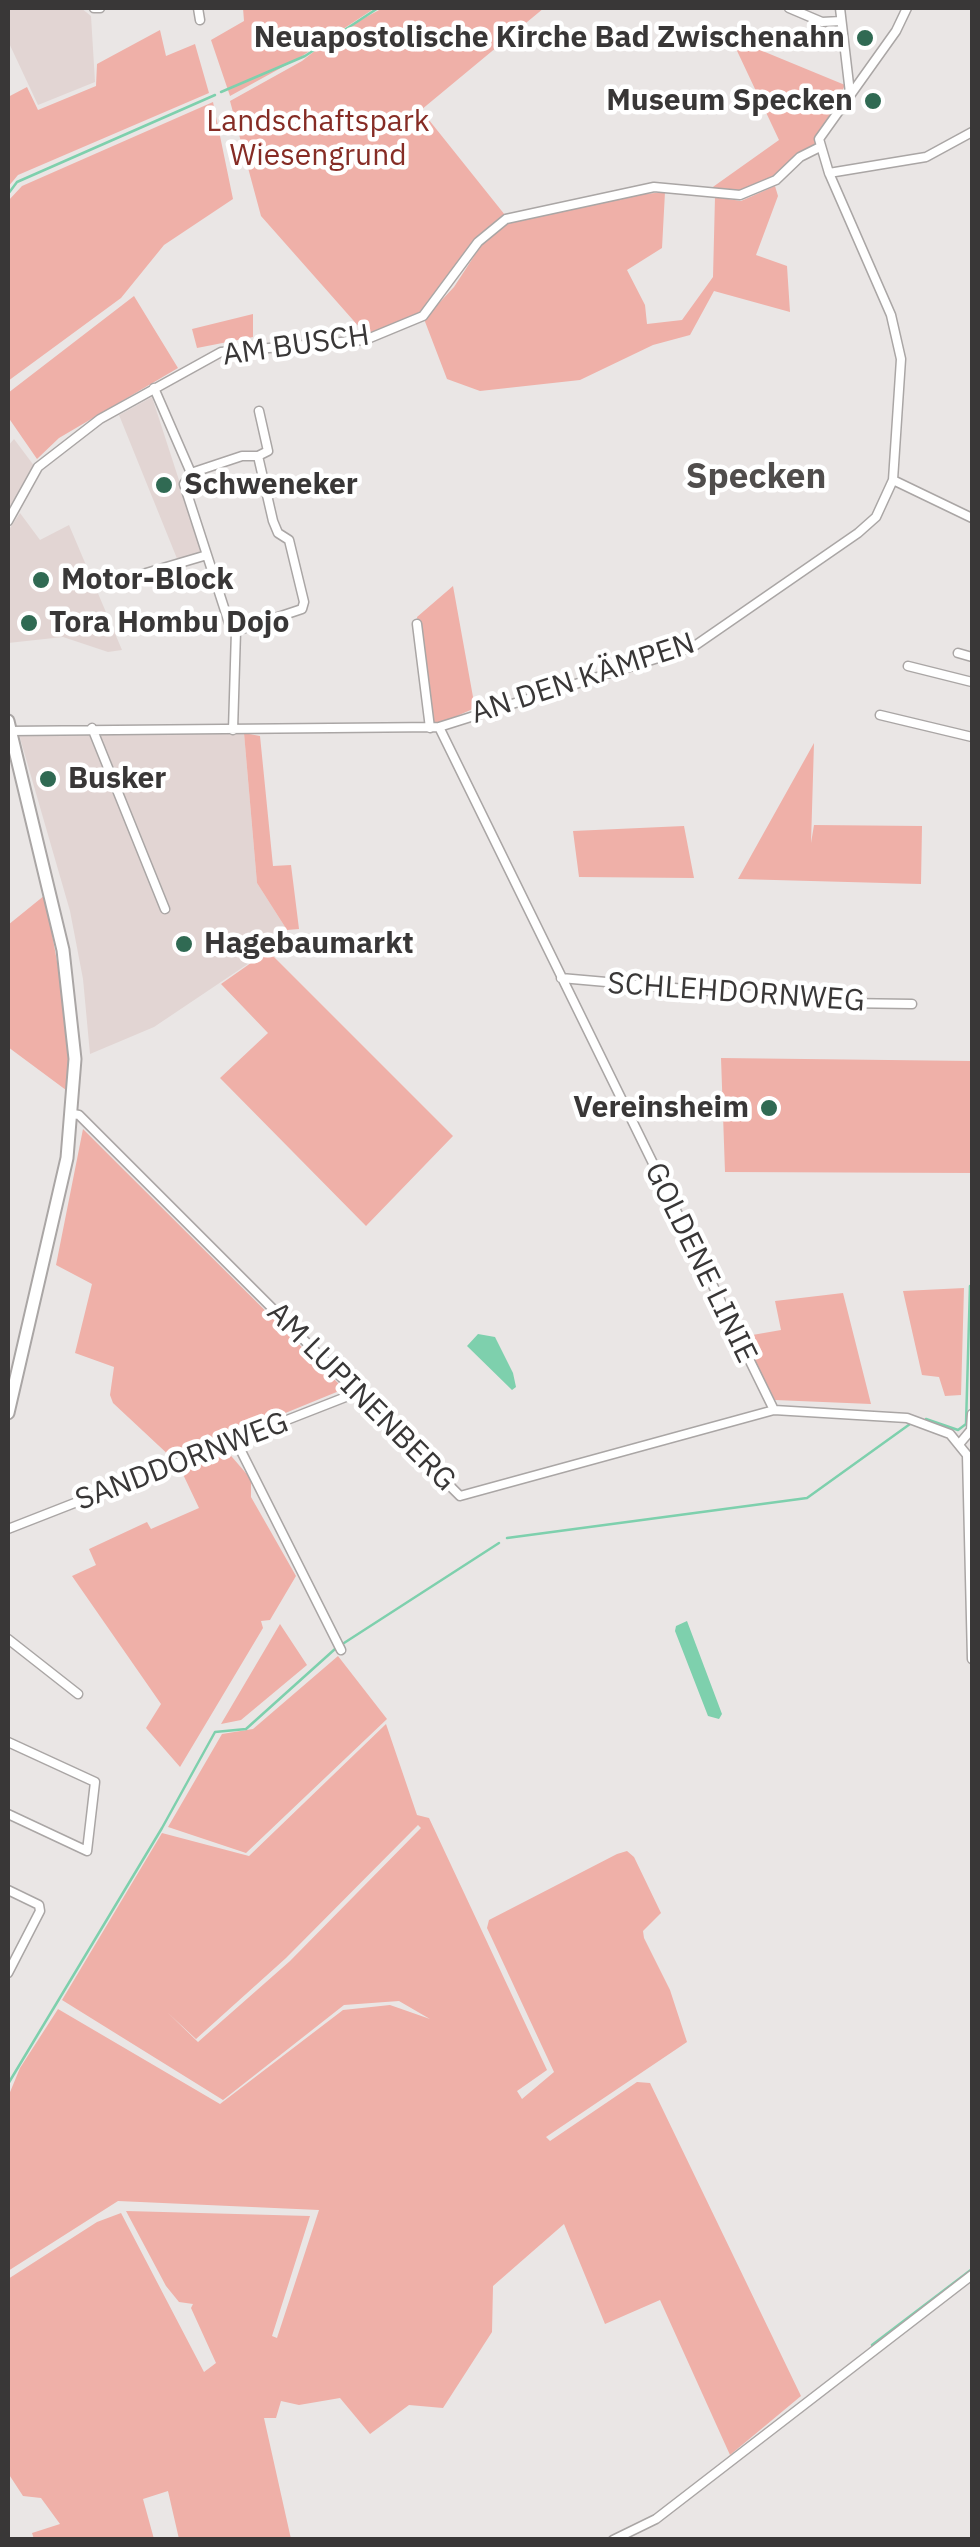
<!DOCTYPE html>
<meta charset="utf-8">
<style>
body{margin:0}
#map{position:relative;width:980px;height:2547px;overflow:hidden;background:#eae6e5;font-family:"IBM Plex Sans",sans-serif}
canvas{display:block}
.frame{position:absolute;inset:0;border:10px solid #393737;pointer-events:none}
</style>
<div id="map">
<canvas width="980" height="2547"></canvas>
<div class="frame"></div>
</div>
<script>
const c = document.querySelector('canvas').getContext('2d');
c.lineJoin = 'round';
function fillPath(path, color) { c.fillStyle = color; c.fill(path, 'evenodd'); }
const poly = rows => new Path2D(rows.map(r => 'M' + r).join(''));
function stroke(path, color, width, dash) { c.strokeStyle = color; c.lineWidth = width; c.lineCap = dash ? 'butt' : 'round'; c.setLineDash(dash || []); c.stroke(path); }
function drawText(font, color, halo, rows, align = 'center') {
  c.font = font + ' "IBM Plex Sans",sans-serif'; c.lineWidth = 9; c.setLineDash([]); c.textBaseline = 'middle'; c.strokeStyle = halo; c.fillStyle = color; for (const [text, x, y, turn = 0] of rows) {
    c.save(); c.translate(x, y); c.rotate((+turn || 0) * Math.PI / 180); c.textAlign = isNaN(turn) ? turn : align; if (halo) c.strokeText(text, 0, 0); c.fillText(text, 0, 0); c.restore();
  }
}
const built = poly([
 [8,8,81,8,91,16,95,82,38,105,8,41],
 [152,397,201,548,199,555,178,561,119,415],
 [14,439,35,467,8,509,8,446],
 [20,513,40,540,69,525,122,650,108,652,63,637,8,643,8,531],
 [18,731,244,733,257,883,287,930,282,935,285,939,154,1027,90,1054,83,979,70,911]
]);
const green = poly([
 [243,8,375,8,299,58,230,96,211,40,244,21],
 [383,8,544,8,421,110,505,215,475,240,420,312,368,337,261,216,230,101,302,61,340,31],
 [160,30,166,56,195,44,209,93,18,175,8,187,8,97,27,87,38,110,96,86,97,64],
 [731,38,845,85,816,146,761,185,740,192,710,189,779,140],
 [213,102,233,199,164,245,121,298,8,381,8,201,22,186],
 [775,186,778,196,756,255,787,266,790,312,714,291,690,335,653,345,580,380,480,391,447,379,424,319,454,287,482,244,507,224,614,197,665,192,662,248,627,270,645,305,647,324,682,320,713,277,715,197,741,201],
 [134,296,178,368,59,438,37,459,8,417,8,393],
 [253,314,253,337,197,348,192,329],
 [453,586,475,708,430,728,417,617],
 [244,733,260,736,273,866,291,865,299,929,287,930,257,883],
 [814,743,811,843,814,825,922,826,921,884,738,879],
 [684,826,694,878,579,877,573,831],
 [45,895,65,1006,70,1093,8,1047,8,925],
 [268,951,453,1136,366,1226,220,1078,268,1033,221,984],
 [721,1058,972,1061,972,1173,725,1172],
 [83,1129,125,1171,344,1389,173,1459,113,1403,110,1395,114,1367,75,1353,92,1284,56,1265],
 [964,1288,961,1395,945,1396,939,1377,922,1375,903,1291],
 [843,1293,871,1404,775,1400,741,1337,781,1330,775,1301],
 [226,1450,251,1479,251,1497,296,1576,270,1620,261,1621,263,1628,180,1767,146,1728,161,1704,72,1576,96,1565,89,1549,147,1522,151,1529,199,1508,180,1468],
 [280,1624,307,1665,241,1720,221,1724],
 [338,1656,387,1719,246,1853,168,1827,222,1734,253,1729],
 [386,1724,417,1815,429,1818,547,2070,517,2091,522,2099,554,2072,487,1928,489,1920,617,1854,627,1851,634,1857,661,1913,643,1931,644,1938,670,1990,687,2042,546,2137,550,2141,637,2082,650,2083,801,2396,730,2455,660,2300,605,2324,564,2224,493,2286,492,2332,443,2408,409,2405,370,2434,340,2398,299,2405,281,2401,276,2418,264,2418,291,2539,179,2539,168,2491,143,2499,154,2539,34,2539,32,2533,60,2524,41,2498,23,2496,8,2473,8,2279,97,2222,121,2213,204,2372,216,2363,191,2308,193,2304,179,2302,166,2286,126,2211,310,2216,272,2336,277,2338,319,2210,118,2201,8,2271,8,2097,20,2068,58,2009,220,2104,343,2010,390,2005,430,2019,399,2001,344,2005,223,2100,62,2000,162,1833,249,1856],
 [418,1825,421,1828,290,1961,198,2042,167,2012,196,2039,286,1958]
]);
const water = poly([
 [478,1334,495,1337,513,1373,516,1387,512,1390,467,1346],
 [687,1621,722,1714,719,1719,708,1716,675,1631,676,1626]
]);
const stream = poly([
 [221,92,305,56,378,8],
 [8,194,17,182,215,95],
 [926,1419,958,1430,966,1424,970,1286],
 [507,1538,807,1498,910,1424],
 [344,1643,499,1543],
 [8,2084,162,1828,215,1732,246,1729,335,1649],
 [872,2345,972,2269]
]);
const street = poly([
 [94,8,100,8],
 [198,8,200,20],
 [789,8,822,22,841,21],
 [840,8,850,93],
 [829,173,926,157,972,132],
 [154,388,191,473,184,484,229,623,236,631,233,730],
 [258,456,268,451,259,411],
 [191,473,242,456,258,456,273,521,278,533,289,540,304,602,302,609,236,631],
 [893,480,972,518],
 [8,521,38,467,100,419,221,352,365,340,423,316,478,242,506,219,654,187,740,195,776,180,800,157,820,147],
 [119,581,207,555],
 [417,624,430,728],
 [958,653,972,657],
 [908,666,972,682],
 [880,715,972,737],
 [439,727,774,1410],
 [92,728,165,909],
 [8,731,439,727,693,647,858,533,876,517,893,480,901,359,891,315,829,173,819,139,896,31,907,8],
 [561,978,844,1003,912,1004],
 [73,1114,79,1115,460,1496,774,1410,907,1418,950,1434,967,1455,972,1659],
 [236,1441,341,1650],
 [961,1442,971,1430,972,1414],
 [8,1529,356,1393],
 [8,1639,78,1694],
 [8,1742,95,1782,87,1851,8,1814],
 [8,1890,39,1905,40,1911,8,1973],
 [613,2540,656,2519,972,2275]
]);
const secondary = poly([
 [8,721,63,950,75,1059,67,1158,8,1413]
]);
const markers = [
 [865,38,10,"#306a53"],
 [873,101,10,"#306a53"],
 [164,485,10,"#306a53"],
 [41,580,10,"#306a53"],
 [29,623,10,"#306a53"],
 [48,779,10,"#306a53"],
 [184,944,10,"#306a53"],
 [769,1108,10,"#306a53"]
];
const poiNames = [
 ["Neuapostolische Kirche Bad Zwischenahn",845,38,"right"],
 ["Museum Specken",853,101,"right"],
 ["Schweneker",184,485],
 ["Motor-Block",61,580],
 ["Tora Hombu Dojo",49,623],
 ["Busker",68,779],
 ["Hagebaumarkt",204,944],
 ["Vereinsheim",749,1108,"right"]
];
const parkNames = [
 ["Landschaftspark",318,122],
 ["Wiesengrund",318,156]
];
const streetNames = [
 ["AM BUSCH",296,346,-8],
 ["AN DEN KÄMPEN",583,679,-18],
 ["SCHLEHDORNWEG",736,993,4],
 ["GOLDENE LINIE",700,1263,64],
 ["AM LUPINENBERG",361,1397,45],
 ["SANDDORNWEG",182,1462,-21]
];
const quarterNames = [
 ["Specken",756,478]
];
fillPath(built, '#e2d5d3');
fillPath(green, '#efb0a8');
fillPath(water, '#7ed0ad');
stroke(stream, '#7ed0ad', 2.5);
stroke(street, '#aaa6a5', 11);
stroke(secondary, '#aaa6a5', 15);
stroke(street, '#fff', 8);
stroke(secondary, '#fff', 11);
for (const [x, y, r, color] of markers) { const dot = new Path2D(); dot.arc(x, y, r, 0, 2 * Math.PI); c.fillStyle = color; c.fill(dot); stroke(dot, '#fff', 4); }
drawText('bold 30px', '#393737', '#fff', poiNames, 'left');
drawText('30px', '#862c25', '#fff', parkNames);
drawText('30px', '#393737', '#fff', streetNames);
drawText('bold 35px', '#504d4c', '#fff', quarterNames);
</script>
